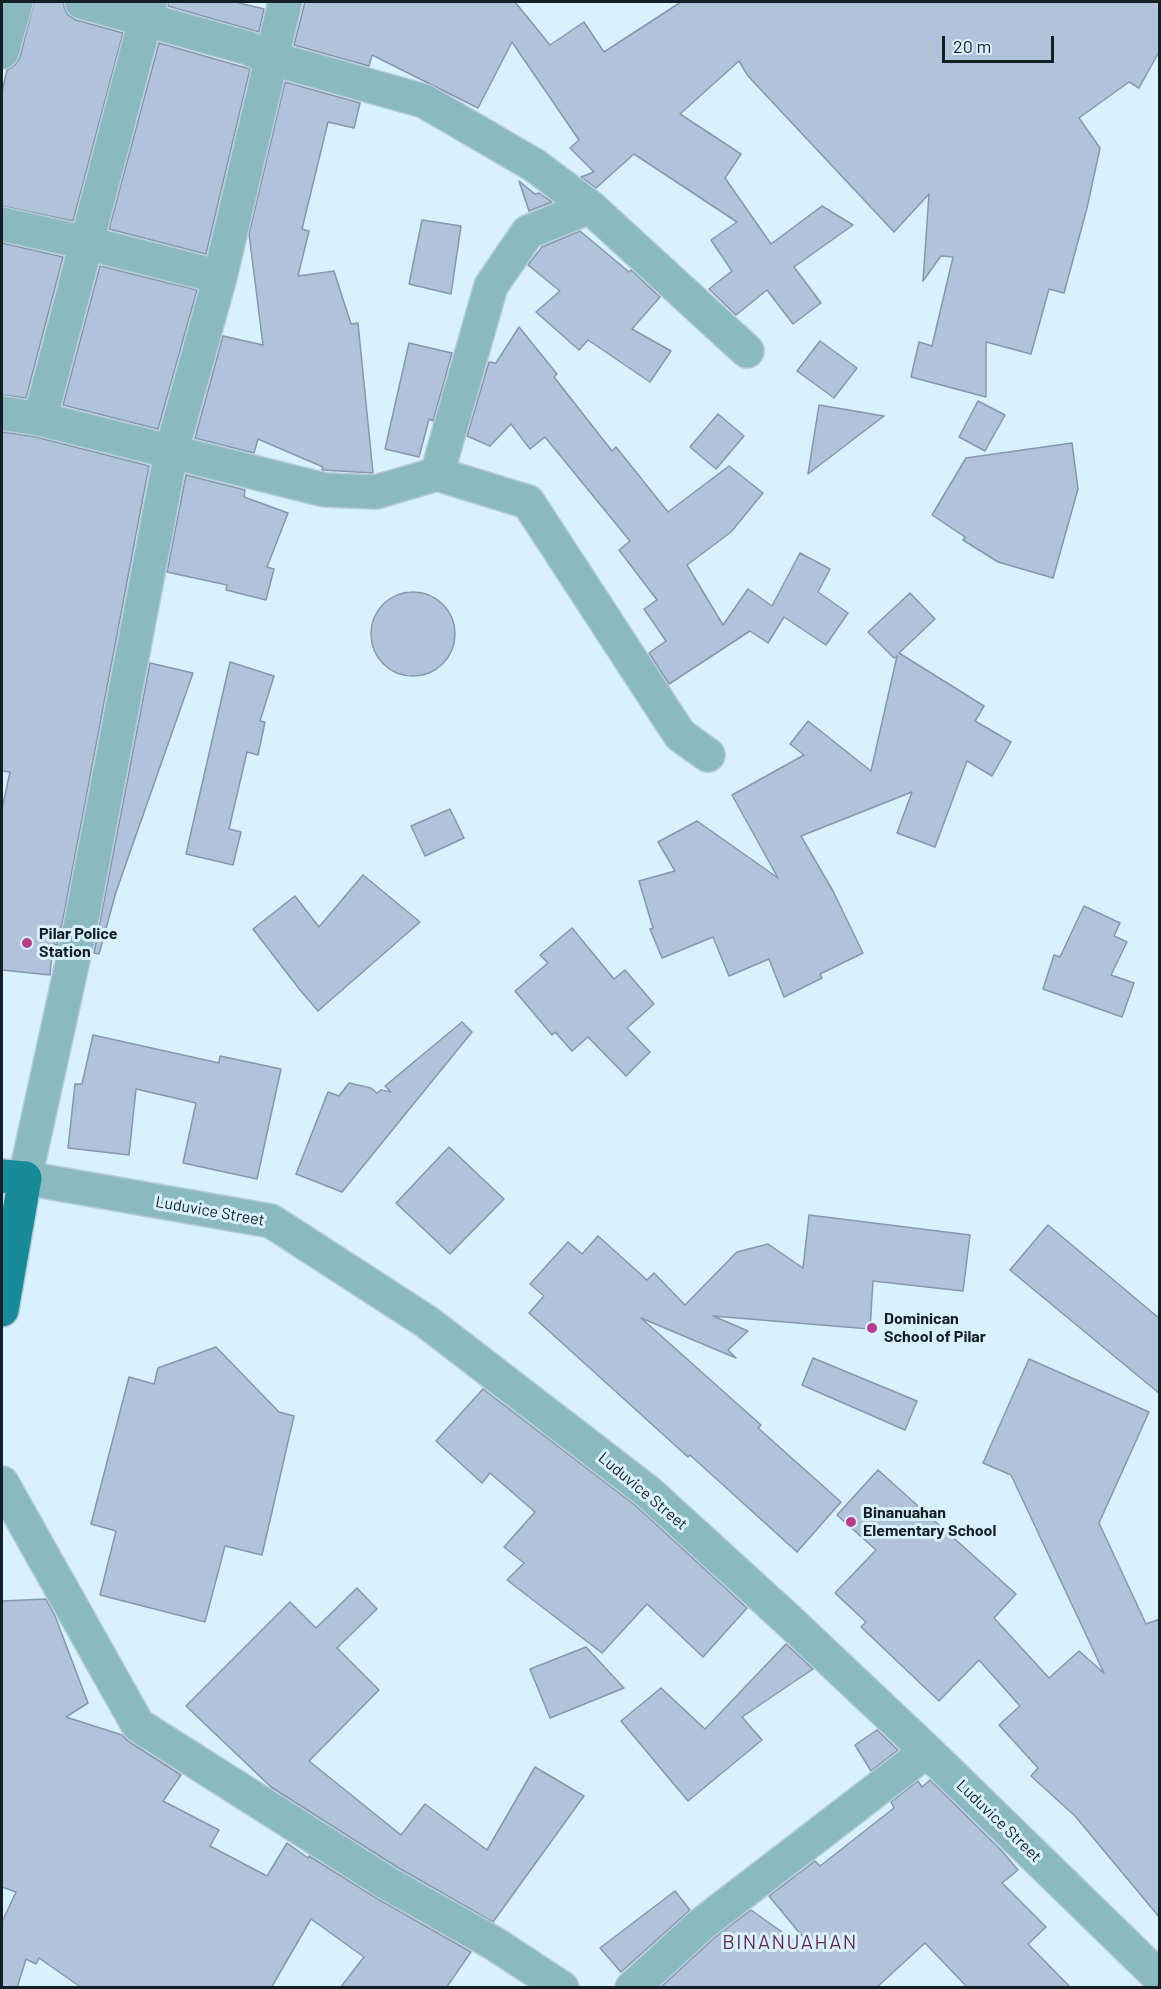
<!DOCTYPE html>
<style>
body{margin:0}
#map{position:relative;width:1161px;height:1989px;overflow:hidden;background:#d8f1fe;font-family:Barlow,sans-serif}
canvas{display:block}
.frame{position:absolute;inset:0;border:3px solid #131f25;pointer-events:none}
.scale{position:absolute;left:942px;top:36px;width:112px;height:27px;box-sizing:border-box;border:3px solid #131f25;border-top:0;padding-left:8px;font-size:18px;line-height:21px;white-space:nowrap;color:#131f25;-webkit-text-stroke:4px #d8f1fe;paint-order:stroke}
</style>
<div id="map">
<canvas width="1161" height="1989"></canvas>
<div class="frame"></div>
<div class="scale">20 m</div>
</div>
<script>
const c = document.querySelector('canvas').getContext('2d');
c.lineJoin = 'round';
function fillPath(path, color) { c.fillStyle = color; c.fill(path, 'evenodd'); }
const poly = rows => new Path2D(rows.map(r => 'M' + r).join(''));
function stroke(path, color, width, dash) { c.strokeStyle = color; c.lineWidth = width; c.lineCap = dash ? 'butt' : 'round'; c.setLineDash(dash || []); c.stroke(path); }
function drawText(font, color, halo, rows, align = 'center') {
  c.font = font + ' Barlow,sans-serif'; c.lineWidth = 6; c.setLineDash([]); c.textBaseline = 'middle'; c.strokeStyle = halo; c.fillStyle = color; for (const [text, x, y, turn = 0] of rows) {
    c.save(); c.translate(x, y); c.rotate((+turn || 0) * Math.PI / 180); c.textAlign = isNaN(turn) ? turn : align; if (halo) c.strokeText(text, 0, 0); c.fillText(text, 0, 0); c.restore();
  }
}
const building = poly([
 [34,2,64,2,64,7,68,15,76,20,123,33,73,221,2,206,2,92,7,70,15,65,20,57,34,2],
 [168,2,235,2,264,9,259,32,168,6,168,2],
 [305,2,515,2,550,45,584,22,604,52,681,2,1160,2,1160,50,1139,88,1129,82,1079,118,1100,148,1087,208,1064,293,1049,289,1031,354,986,342,986,397,911,377,919,342,932,346,953,257,941,256,923,281,929,194,894,232,748,76,739,61,680,114,741,154,725,178,771,244,822,206,853,225,794,267,821,303,793,324,767,290,736,315,709,289,732,271,711,240,737,222,634,154,596,188,581,177,594,172,570,148,579,140,512,42,478,108,372,55,369,66,294,45,305,2],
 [159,43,250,69,206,254,109,229,159,43],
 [285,82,360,103,354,128,328,122,302,229,309,231,298,276,334,271,351,324,358,323,373,473,322,470,323,467,258,439,254,453,195,438,223,336,263,345,249,234,285,82],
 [519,181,535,194,539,193,552,202,529,211,519,181],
 [422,220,461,226,451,294,409,284,422,220],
 [580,231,629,272,631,270,660,297,632,329,671,351,650,382,588,340,579,350,536,312,560,291,528,265,542,247,580,231],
 [2,243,63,257,26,398,2,395,2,243],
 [100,266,197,290,158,429,63,405,100,266],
 [519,327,557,374,554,377,612,451,616,447,668,512,729,466,763,493,731,532,687,565,723,625,748,589,772,606,800,553,830,569,818,592,848,613,826,645,784,617,768,643,750,631,669,684,649,653,666,641,644,609,657,600,619,550,630,541,545,437,530,449,511,424,490,446,467,436,489,362,496,363,519,327],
 [820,341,857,368,834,398,797,371,820,341],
 [409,343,452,353,433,421,429,419,419,457,385,449,409,343],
 [978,401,1005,415,985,451,959,437,978,401],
 [819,405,884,416,808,474,819,405],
 [718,414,744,436,716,469,690,447,718,414],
 [2,432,36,437,149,466,63,919,57,945,53,944,50,975,2,970,2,809,10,772,2,771,2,432],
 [1072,443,1078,489,1053,578,998,562,963,540,965,537,932,515,966,458,1072,443],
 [186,475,245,490,244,497,288,513,267,567,274,569,266,600,226,590,227,585,167,572,186,475],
 '371 634a42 42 0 1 1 84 0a42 42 0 1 1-84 0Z',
 [910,593,935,619,899,653,984,706,975,721,1011,742,992,776,967,761,935,847,897,833,912,792,801,836,833,891,863,953,820,974,822,978,784,997,769,959,729,976,713,937,662,958,650,929,653,928,639,881,675,871,658,842,697,821,778,878,732,795,804,755,790,744,808,721,871,771,897,656,894,658,868,632,910,593],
 [230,662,274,676,260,721,265,722,258,755,247,752,229,829,241,832,233,865,186,854,230,662],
 [150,663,193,673,116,892,99,954,94,953,150,663],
 [450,809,464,838,425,856,411,826,450,809],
 [363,875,420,922,318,1011,300,990,253,929,295,896,319,927,363,875],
 [1084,906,1120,923,1114,936,1127,942,1111,975,1134,983,1122,1017,1043,989,1054,955,1060,957,1084,906],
 [572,928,614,979,625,970,654,1004,627,1028,650,1052,626,1076,588,1037,572,1051,555,1032,552,1035,515,991,548,963,540,955,572,928],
 [462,1022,472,1032,342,1192,296,1174,328,1092,339,1096,349,1083,371,1088,377,1093,381,1090,391,1092,385,1086,462,1022],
 [93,1035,219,1063,220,1056,281,1069,257,1179,183,1163,196,1103,136,1089,129,1155,68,1148,75,1084,82,1084,93,1035],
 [449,1147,504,1199,450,1254,396,1203,449,1147],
 [809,1215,970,1235,963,1291,873,1281,870,1329,713,1316,748,1331,728,1350,736,1358,641,1318,761,1425,758,1428,841,1502,797,1552,690,1455,688,1457,529,1313,544,1296,530,1284,568,1242,582,1254,598,1236,647,1280,654,1273,685,1305,737,1252,768,1244,803,1268,809,1215],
 [1048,1225,1160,1319,1160,1394,1010,1270,1048,1225],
 [216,1347,279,1412,294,1416,262,1555,225,1546,205,1622,100,1595,116,1531,91,1524,129,1377,154,1384,158,1368,216,1347],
 [813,1358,917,1401,905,1430,802,1385,813,1358],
 [1029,1359,1149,1412,1099,1523,1146,1624,1160,1619,1160,1918,1075,1816,1031,1776,1038,1768,999,1725,1020,1706,979,1660,939,1701,861,1627,866,1622,835,1593,876,1550,837,1515,878,1470,1016,1594,994,1618,1049,1678,1079,1651,1104,1673,1011,1475,983,1463,1029,1359],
 [483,1389,636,1506,747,1608,703,1657,647,1604,602,1653,507,1580,524,1563,504,1547,535,1512,490,1473,482,1483,436,1441,483,1389],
 [357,1588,377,1609,337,1648,379,1690,309,1761,401,1835,425,1804,487,1850,535,1767,584,1796,493,1922,397,1867,271,1787,186,1706,290,1602,316,1628,357,1588],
 [46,1599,55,1616,88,1703,66,1717,122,1735,128,1741,181,1775,163,1801,219,1830,210,1846,267,1876,287,1843,308,1858,309,1856,378,1899,471,1952,446,1988,340,1988,364,1957,311,1919,271,1988,82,1988,39,1958,36,1964,26,1959,17,1988,2,1988,2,1922,16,1892,2,1887,2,1601,46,1599],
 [786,1644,813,1669,742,1717,762,1740,688,1801,621,1721,661,1688,705,1729,786,1644],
 [586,1647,624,1688,550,1718,530,1669,586,1647],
 [877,1730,898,1750,871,1771,855,1745,877,1730],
 [930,1780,1002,1851,1018,1870,1002,1883,1046,1927,1028,1944,1071,1988,968,1988,925,1943,876,1988,660,1988,714,1938,751,1910,803,1947,807,1942,769,1896,815,1861,820,1866,894,1808,891,1802,918,1781,922,1787,930,1780],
 [675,1891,690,1910,621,1972,600,1948,675,1891]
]);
const minor = poly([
 [82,2,248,48,270,58,424,101,534,165,590,207,747,351],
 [285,2,220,277,171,453,81,923,25,1178,271,1221,427,1322,648,1492,786,1618,927,1751,1160,1978],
 [2,52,16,2],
 [2,224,87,243,220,277],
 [2,413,40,419,325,490,376,492,437,474,528,502,680,735,708,755],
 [40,419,150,2],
 [437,474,491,286,528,232,590,207],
 [2,1483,138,1725,387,1883,495,1944,562,1988],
 [632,1988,702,1924,927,1751]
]);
const major = poly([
 [2,1176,25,1178,2,1310]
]);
const markers = [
 [27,943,6,"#b93c8b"],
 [872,1328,6,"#b93c8b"],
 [851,1522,6,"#b93c8b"]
];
const poiNames = [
 ["Pilar Police",39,934],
 ["Station",39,952],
 ["Dominican",884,1319],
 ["School of Pilar",884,1337],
 ["Binanuahan",863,1513],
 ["Elementary School",863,1531]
];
const streetNames = [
 ["Luduvice Street",210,1211,10],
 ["Luduvice Street",643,1491,40],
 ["Luduvice Street",999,1821,44]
];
const quarterNames = [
 ["BINANUAHAN",790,1942]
];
fillPath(building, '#b0c3db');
stroke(building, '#8597ae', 1.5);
stroke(minor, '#b5cbd7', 36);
stroke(major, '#b5cbd7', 36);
stroke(minor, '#8ab9c0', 33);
stroke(major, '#178b99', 33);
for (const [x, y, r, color] of markers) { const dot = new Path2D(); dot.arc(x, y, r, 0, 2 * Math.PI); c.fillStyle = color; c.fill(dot); stroke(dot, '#d8f1fe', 2); }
drawText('bold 16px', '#131f25', '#d8f1fe', poiNames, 'left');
drawText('16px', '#131f25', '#d8f1fe', streetNames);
c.letterSpacing = '1.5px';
drawText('20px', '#65284d', '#d8f1fe', quarterNames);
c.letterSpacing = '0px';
</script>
